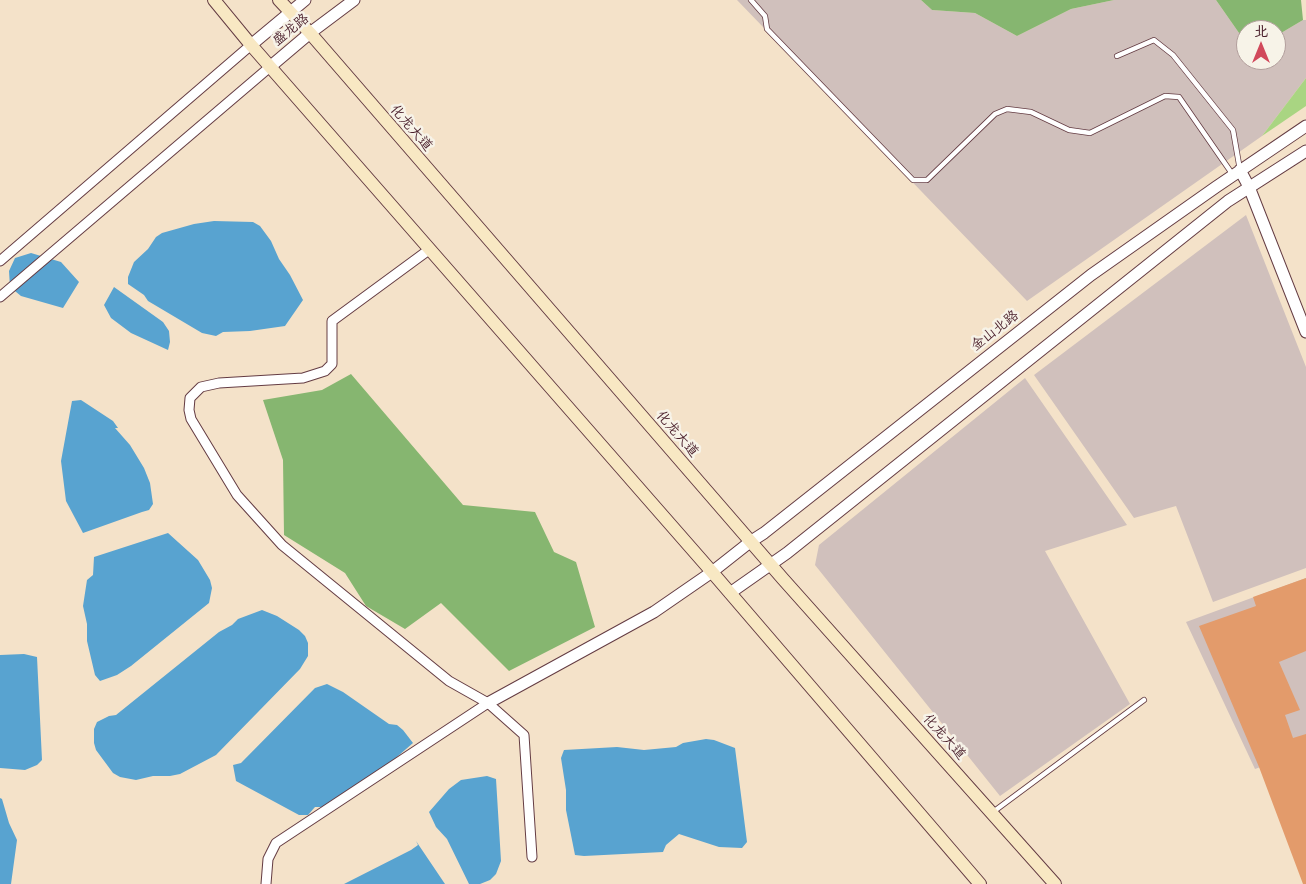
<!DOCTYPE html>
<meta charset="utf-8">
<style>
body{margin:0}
#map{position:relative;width:1306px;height:884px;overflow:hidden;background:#f4e2c9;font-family:"Shantell Sans","LXGW WenKai TC",sans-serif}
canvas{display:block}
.north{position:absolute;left:1236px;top:20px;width:50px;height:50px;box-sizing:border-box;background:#f7f3e8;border:1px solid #b29e9c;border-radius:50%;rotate:0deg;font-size:14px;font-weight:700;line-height:20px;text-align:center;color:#4a1f2b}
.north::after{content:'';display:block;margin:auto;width:18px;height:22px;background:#d1495b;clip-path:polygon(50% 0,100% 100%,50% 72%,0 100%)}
</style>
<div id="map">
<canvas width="1306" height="884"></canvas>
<div class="north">北</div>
</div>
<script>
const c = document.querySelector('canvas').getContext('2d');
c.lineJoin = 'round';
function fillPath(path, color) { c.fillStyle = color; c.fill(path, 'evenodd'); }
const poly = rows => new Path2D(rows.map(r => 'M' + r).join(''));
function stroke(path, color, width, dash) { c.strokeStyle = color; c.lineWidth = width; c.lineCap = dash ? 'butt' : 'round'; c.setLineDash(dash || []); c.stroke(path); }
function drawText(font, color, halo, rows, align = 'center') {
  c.font = font + ' "Shantell Sans","LXGW WenKai TC",sans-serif'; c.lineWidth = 5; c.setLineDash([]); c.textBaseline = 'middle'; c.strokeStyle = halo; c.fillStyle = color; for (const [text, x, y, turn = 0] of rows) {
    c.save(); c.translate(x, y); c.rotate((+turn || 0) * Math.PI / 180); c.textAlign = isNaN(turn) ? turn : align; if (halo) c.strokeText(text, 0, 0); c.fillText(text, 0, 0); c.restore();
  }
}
const industrial = poly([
 [737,0,921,0,932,10,975,13,1017,36,1071,9,1114,0,1216,0,1246,43,1246,60,1276,60,1276,36,1303,20,1306,20,1306,78,1262,136,1027,301],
 [1246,215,1306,367,1306,568,1213,602,1176,506,1134,518,1034,375],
 [1025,378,1127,525,1045,551,1130,704,1000,796,815,565,819,545],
 [1306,578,1306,751,1255,769,1186,622]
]);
const green = poly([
 [1306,78,1306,106,1262,136]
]);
const forest = poly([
 [921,0,1114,0,1071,9,1017,36,975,13,932,10],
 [1216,0,1301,0,1303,20,1276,36,1276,30,1246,30,1246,43],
 [351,374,463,505,535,512,554,552,576,562,595,627,509,671,441,603,405,629,366,606,345,573,284,535,283,460,263,400,322,390]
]);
const water = poly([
 [214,221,253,222,260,226,271,241,279,259,290,275,303,300,285,326,250,331,223,332,216,336,202,333,148,301,144,295,128,284,128,277,134,262,148,249,156,237,162,233,194,224],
 [31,253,61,262,79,282,63,308,21,296,10,287,9,271,15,258],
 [114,287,163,322,169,331,170,342,168,350,131,333,111,318,104,305],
 [81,400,113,421,118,428,115,428,130,445,144,468,150,483,153,504,149,510,142,512,83,533,66,501,61,461,72,401],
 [168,533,198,560,210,580,212,588,209,603,131,666,117,675,100,681,95,675,87,641,87,624,83,606,87,580,93,575,94,557],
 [262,610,277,616,299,630,305,636,308,643,308,656,300,669,216,755,180,774,170,776,153,776,136,780,120,777,113,773,96,750,94,743,94,729,97,722,109,716,116,715,219,632,232,625,238,619],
 [24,654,37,657,42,760,37,765,25,770,0,768,0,655],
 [327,684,343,692,389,724,397,725,403,730,413,743,353,795,323,807,315,807,308,815,299,815,236,781,233,765,241,763,315,688],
 [706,739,714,740,735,748,747,842,742,848,719,847,679,834,666,845,663,852,584,856,575,855,566,810,566,790,561,758,564,750,617,747,644,750,676,747,683,743],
 [487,776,496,779,501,861,496,874,490,880,480,884,469,884,447,839,436,827,429,812,449,789,461,780],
 [0,798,2,799,9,823,17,840,11,884,0,884],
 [416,841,445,884,344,884,411,850,418,845]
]);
const building = poly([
 [1306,578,1306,651,1279,662,1300,710,1285,715,1293,738,1306,734,1306,884,1303,884,1259,767,1199,626,1256,606,1253,597]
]);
const service = poly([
 [751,0,765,16,767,29,913,180,927,180,995,114,1007,109,1031,112,1069,130,1090,133,1165,96,1179,97,1233,175],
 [1117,56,1154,40,1173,55,1233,130,1240,170],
 [993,812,1144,700]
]);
const minor = poly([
 [430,249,332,321,332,364,325,371,303,378,219,383,201,387,190,398,189,410,191,419,237,495,282,545,449,681,488,703,524,735,532,857],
 [0,261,251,45],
 [0,297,271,66],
 [266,884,268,859,276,843,488,703]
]);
const tertiary = poly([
 [251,45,305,0],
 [271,66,310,33,354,0],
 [1240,170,1249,187,1306,332],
 [730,593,787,553,1228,201,1306,151],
 [488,703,654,612,712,572,750,542,764,533,1091,275,1216,187,1306,126]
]);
const secondary = poly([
 [214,0,251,45,712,572,980,884],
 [279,0,310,33,783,579,1055,884]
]);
const streetNames = [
 ["盛龙路",291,30,-39],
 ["化龙大道",411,128,49],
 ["金山北路",995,331,-38],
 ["化龙大道",677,434,49],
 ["化龙大道",944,737,48]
];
fillPath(industrial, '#d0c0bc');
fillPath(green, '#a9d582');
fillPath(forest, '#86b670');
fillPath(water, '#58a3d0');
fillPath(building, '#e39b6b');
stroke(service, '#643c43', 6);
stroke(minor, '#643c43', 11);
stroke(tertiary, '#643c43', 13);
stroke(secondary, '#643c43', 14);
stroke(service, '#fff', 4.5);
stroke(minor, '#fff', 9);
stroke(tertiary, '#fff', 11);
stroke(secondary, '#f8e8c3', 12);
drawText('14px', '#4a1f2b', '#f7f3e8', streetNames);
</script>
